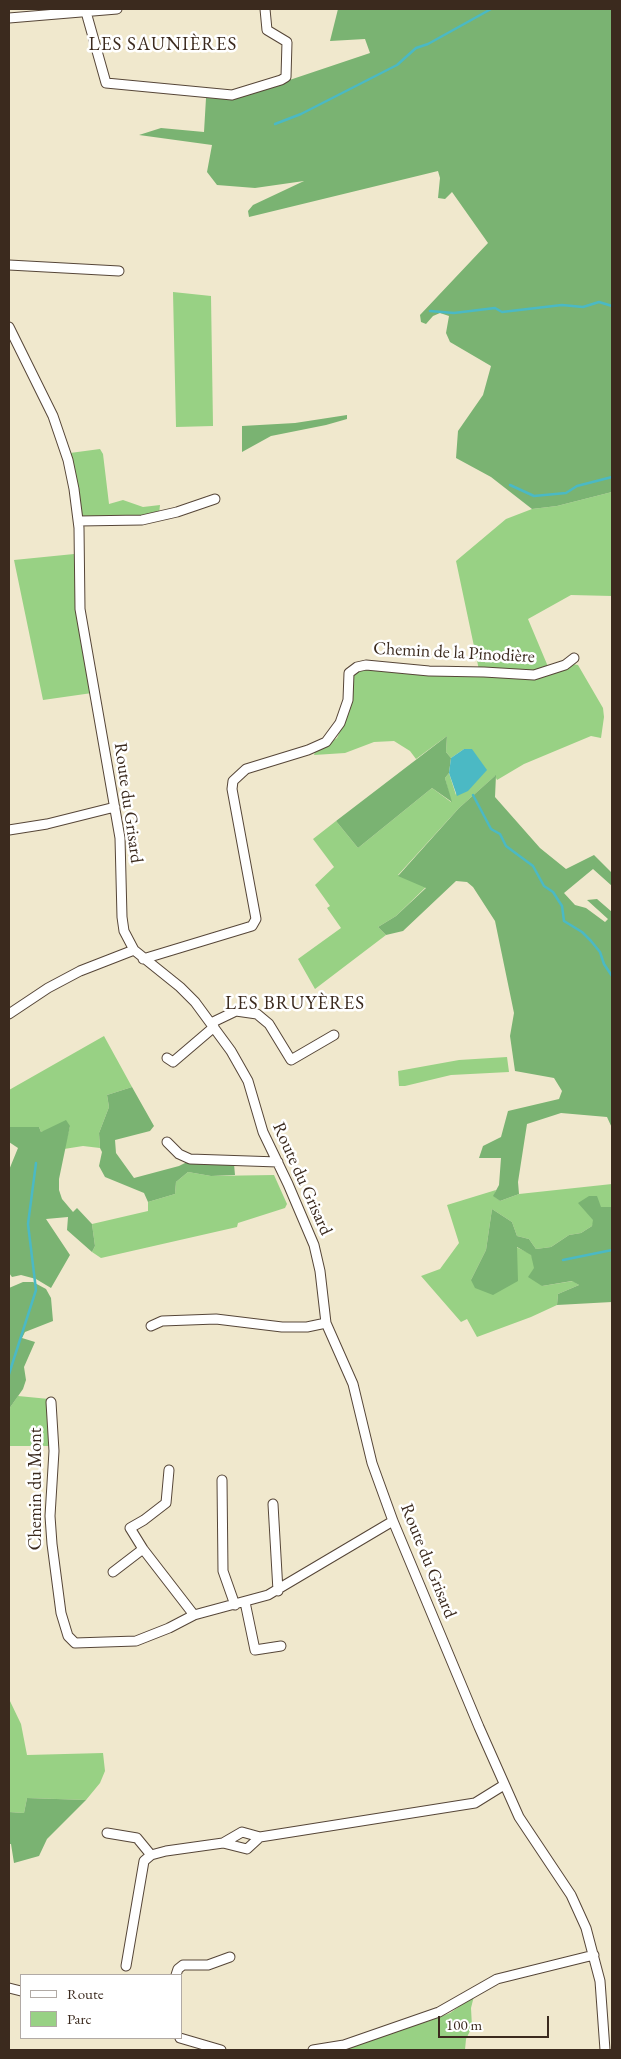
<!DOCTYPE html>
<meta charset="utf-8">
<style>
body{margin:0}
#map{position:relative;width:621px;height:2059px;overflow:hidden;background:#f0e8cd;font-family:"EB Garamond",serif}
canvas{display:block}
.frame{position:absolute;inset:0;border:10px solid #3b2a1e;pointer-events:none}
.legend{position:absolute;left:20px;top:1974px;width:162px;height:65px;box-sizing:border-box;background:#fff;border:1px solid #b1aaa5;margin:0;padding:6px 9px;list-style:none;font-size:15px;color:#3b2a1e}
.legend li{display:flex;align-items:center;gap:10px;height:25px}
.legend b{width:25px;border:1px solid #b1aaa5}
.scale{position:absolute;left:438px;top:2016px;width:111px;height:22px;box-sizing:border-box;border:2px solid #3b2a1e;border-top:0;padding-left:6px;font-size:15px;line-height:18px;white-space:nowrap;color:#3b2a1e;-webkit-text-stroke:4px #fff;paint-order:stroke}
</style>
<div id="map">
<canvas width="621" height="2059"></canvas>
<div class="frame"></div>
<ul class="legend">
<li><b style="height:6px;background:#fff"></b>Route</li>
<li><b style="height:14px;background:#98d184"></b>Parc</li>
</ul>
<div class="scale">100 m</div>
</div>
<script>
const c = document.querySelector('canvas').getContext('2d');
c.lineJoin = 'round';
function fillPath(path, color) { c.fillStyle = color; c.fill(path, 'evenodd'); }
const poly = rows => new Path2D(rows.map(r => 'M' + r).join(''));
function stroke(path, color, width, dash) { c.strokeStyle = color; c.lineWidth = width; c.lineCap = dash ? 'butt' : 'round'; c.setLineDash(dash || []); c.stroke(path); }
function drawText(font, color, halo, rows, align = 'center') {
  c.font = font + ' "EB Garamond",serif'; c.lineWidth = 5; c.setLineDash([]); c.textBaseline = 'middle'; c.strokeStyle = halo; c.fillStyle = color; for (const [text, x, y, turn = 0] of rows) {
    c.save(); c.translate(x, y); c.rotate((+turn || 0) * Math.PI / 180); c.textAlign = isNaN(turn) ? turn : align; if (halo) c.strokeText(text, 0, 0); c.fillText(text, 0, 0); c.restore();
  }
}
const green = poly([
 [173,292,211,296,213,426,176,427],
 [100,449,103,454,109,504,123,500,143,507,160,505,159,514,114,518,82,516,70,453],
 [612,492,612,596,571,595,528,619,549,669,531,673,479,670,456,561,506,519,532,509,557,506],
 [74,554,76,609,92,693,43,700,14,560],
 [573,664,578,665,603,708,604,717,601,738,591,736,524,764,497,780,495,776,459,808,398,875,426,887,396,916,378,927,386,935,315,989,298,959,341,928,327,908,330,906,315,885,334,867,313,839,336,821,358,848,432,788,451,802,445,778,449,773,456,795,464,749,451,758,446,752,447,736,416,759,410,751,394,741,374,742,345,753,314,755,315,752,337,738,343,724,353,673,367,668,524,679,550,675],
 [104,1036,132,1087,107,1095,109,1107,99,1133,100,1148,83,1146,64,1149,70,1126,41,1132,39,1127,9,1127,9,1090],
 [507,1057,509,1072,451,1075,405,1086,399,1086,398,1071,459,1060],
 [188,1172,211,1176,274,1175,287,1204,285,1208,238,1223,237,1227,101,1258,92,1252,95,1246,92,1224,148,1211,148,1202,175,1194,176,1182],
 [612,1184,612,1207,601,1207,592,1226,581,1233,569,1235,551,1247,536,1249,529,1239,517,1236,512,1222,492,1209,486,1250,471,1280,516,1247,531,1254,542,1286,573,1281,579,1285,558,1294,557,1305,531,1317,477,1337,467,1319,461,1322,421,1276,440,1269,459,1243,447,1205,496,1190,494,1196,500,1201,519,1194],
 [18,1396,49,1399,52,1446,9,1446,9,1409],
 [9,1699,21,1724,27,1755,103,1753,105,1771,100,1783,86,1800,27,1798,24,1813,9,1812],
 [474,1996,471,2008,472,2027,466,2039,465,2050,338,2050,429,2021,450,2013]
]);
const forest = poly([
 [338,9,612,9,612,492,557,506,532,509,491,477,456,458,458,431,483,395,491,366,450,342,446,333,449,316,440,313,433,316,426,324,421,322,420,315,488,243,452,192,445,199,438,198,440,178,438,171,249,217,248,211,253,205,304,181,255,188,217,185,207,172,212,145,139,135,161,128,204,132,206,98,233,99,370,53,365,39,330,41],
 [347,415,347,419,326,425,271,436,242,452,242,426,295,423],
 [447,736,446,752,451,758,449,773,445,778,452,802,432,788,358,848,336,821],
 [496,775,495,797,540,848,566,869,594,855,612,873,612,886,593,869,564,893,575,905,586,908,605,922,608,919,587,900,597,899,612,912,612,1128,607,1117,561,1113,527,1124,518,1182,519,1194,500,1201,493,1196,499,1185,501,1158,479,1158,483,1146,501,1137,508,1111,559,1099,562,1091,554,1078,515,1071,510,1036,514,1013,495,921,473,887,467,882,456,881,403,931,386,935,378,927,396,916,426,888,398,876,459,808],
 [132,1087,154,1126,150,1131,115,1140,116,1153,134,1178,179,1166,187,1162,234,1164,235,1175,211,1176,188,1172,176,1182,175,1194,148,1202,144,1193,105,1177,99,1166,102,1152,100,1148,99,1133,109,1107,107,1095],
 [66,1120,70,1126,59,1179,59,1190,62,1199,73,1212,77,1208,92,1224,95,1246,92,1252,67,1230,68,1217,46,1219,70,1255,51,1288,36,1279,21,1275,12,1277,9,1273,9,1170,18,1148,9,1142,9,1127,39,1127,41,1132],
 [589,1196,597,1196,601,1207,612,1207,612,1302,557,1305,558,1294,579,1285,572,1281,542,1286,528,1277,534,1268,531,1255,517,1247,518,1281,493,1295,475,1288,471,1280,486,1250,492,1209,512,1222,517,1236,529,1239,536,1249,551,1247,569,1235,581,1233,592,1226,593,1220,578,1203],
 [23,1282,33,1282,46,1289,51,1298,53,1321,25,1332,22,1338,35,1342,24,1367,26,1380,23,1389,9,1409,9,1288],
 [27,1798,86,1800,47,1839,39,1856,14,1863,11,1844,9,1844,9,1812,24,1813]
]);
const water = poly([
 [464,749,472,749,487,770,468,791,457,796,449,773,451,758]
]);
const stream = poly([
 [275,124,301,114,397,65,416,48,428,44,491,9],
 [430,311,454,313,495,308,502,312,562,305,583,307,599,302,612,306],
 [510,485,534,496,566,493,577,486,612,477],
 [473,795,491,829,500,834,506,846,533,866,544,886,553,892,562,906,564,921,582,932,591,941,600,952,604,964,612,976],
 [563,1260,612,1250],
 [9,1374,36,1290,28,1224,36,1163]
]);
const minor = poly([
 [86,12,106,83,232,95,281,80,286,77,287,42,267,30,265,9],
 [9,18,117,9],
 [9,265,119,271],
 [9,327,53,416,68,460,74,489,79,528,80,609,120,838,122,917,124,931,134,950,180,987,195,1002,231,1051,248,1081,263,1132,288,1184,314,1245,320,1271,326,1323,353,1384,372,1463,393,1521,479,1727,519,1817,571,1895,586,1928,600,1981,605,2050],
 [79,521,142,520,177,512,215,499],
 [9,830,47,824,115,807],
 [143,959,252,926,256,919,232,789,233,781,246,769,308,750,326,742,340,723,348,700,349,673,357,667,366,665,429,671,484,672,534,675,565,665,574,658],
 [9,1014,48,988,80,971,134,950],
 [211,1023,236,1011,257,1014,269,1024,291,1060,334,1035],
 [167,1058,173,1062,214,1027],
 [167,1142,179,1154,190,1159,278,1162],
 [151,1326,162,1321,216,1319,282,1327,307,1327,326,1323],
 [51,1402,54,1451,50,1516,52,1544,61,1613,68,1636,75,1643,136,1641,169,1628,194,1615,268,1595,393,1521],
 [169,1470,166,1503,144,1520,130,1528,143,1549,194,1615],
 [222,1480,223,1571,235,1605],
 [273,1504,278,1591],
 [113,1572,143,1549],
 [245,1602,255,1650,281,1646],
 [107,1833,137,1838,151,1855],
 [223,1843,247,1849,260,1837],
 [126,1966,144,1861,151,1855,166,1851,223,1843,242,1832,260,1837,475,1803,504,1785],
 [176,1975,178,1969,183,1965,208,1965,230,1957],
 [9,1988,21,1991],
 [180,2038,221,2050],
 [313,2050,344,2045,439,2012,497,1979,594,1955]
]);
const streetNames = [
 ["Chemin de la Pinodière",454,653,3],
 ["Route du Grisard",128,803,82],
 ["Route du Grisard",302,1179,66],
 ["Chemin du Mont",36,1489,-90],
 ["Route du Grisard",428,1561,68]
];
const neighbourhoodNames = [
 ["LES SAUNIÈRES",163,45],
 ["LES BRUYÈRES",295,1004]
];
fillPath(green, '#98d184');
fillPath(forest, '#7ab372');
fillPath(water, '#4bb9c4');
stroke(stream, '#4bb9c4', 2.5);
stroke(minor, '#564638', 11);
stroke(minor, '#fff', 9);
drawText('18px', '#3b2a1e', '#fff', streetNames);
c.letterSpacing = '1px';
drawText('19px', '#3b2a1e', '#fff', neighbourhoodNames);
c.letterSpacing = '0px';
</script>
